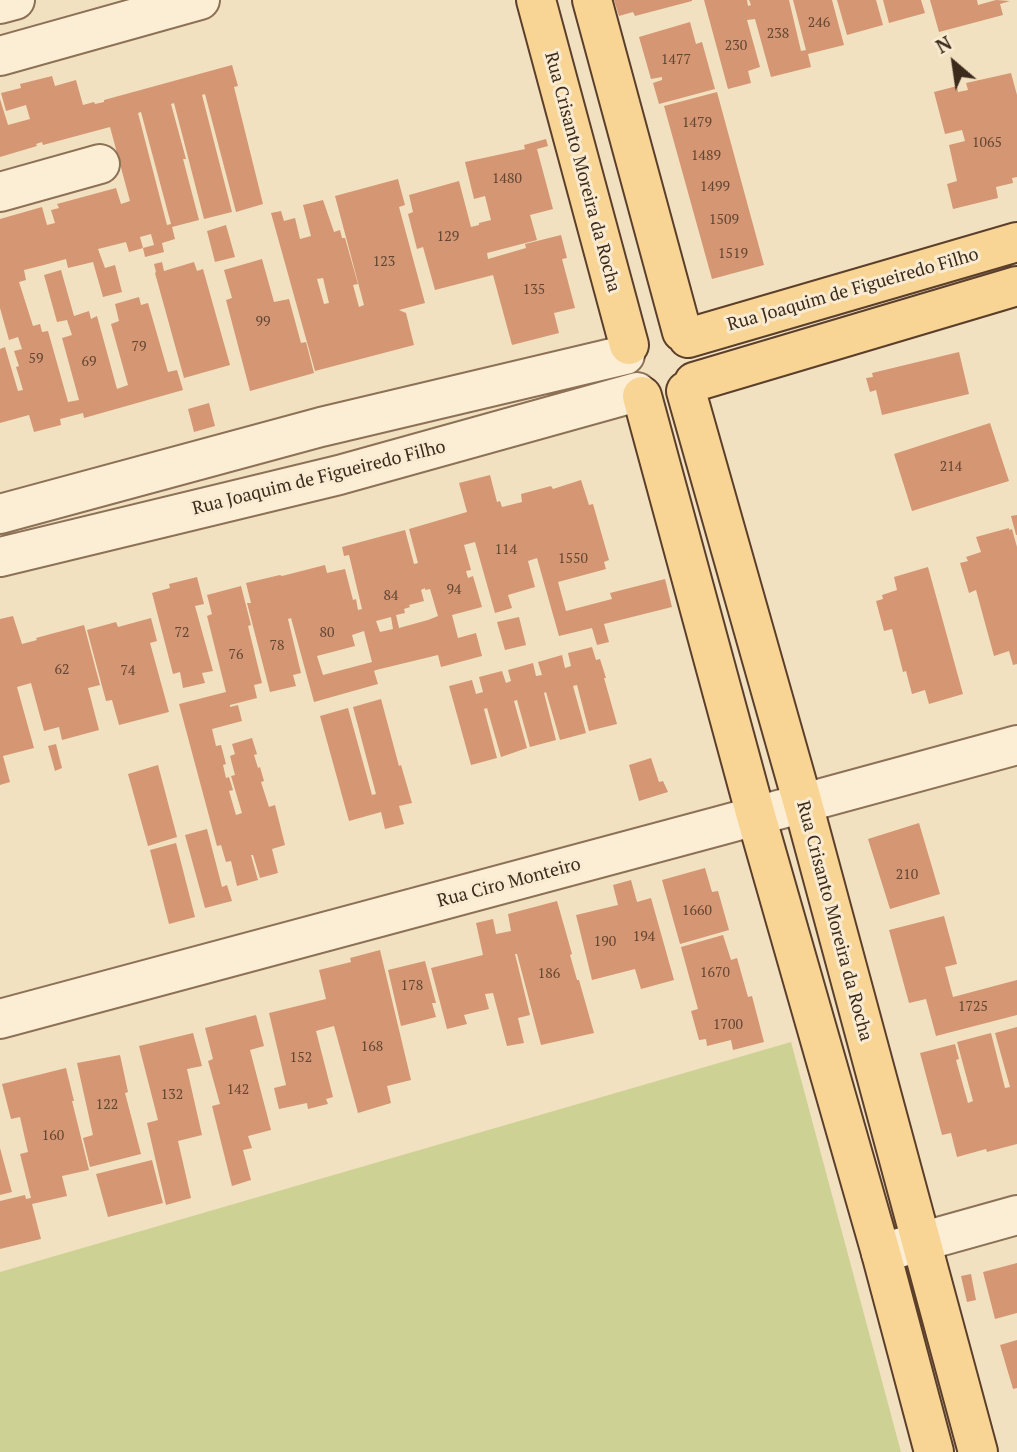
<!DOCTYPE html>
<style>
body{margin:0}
#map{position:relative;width:1017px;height:1452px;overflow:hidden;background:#f2e1c1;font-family:"PT Serif",serif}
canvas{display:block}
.north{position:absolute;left:919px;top:28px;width:70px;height:70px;-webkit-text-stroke:5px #f9ebd1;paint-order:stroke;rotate:331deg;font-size:19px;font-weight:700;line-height:28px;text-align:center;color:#3c2a1c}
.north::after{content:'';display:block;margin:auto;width:24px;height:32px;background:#3c2a1c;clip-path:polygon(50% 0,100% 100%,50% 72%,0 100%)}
</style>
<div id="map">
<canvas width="1017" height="1452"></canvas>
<div class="north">N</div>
</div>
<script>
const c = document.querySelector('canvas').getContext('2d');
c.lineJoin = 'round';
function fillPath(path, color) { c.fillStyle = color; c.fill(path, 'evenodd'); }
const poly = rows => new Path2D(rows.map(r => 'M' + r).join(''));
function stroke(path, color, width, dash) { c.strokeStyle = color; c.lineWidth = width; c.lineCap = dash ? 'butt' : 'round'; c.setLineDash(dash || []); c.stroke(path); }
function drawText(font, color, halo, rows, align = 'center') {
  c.font = font + ' "PT Serif",serif'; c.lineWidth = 6; c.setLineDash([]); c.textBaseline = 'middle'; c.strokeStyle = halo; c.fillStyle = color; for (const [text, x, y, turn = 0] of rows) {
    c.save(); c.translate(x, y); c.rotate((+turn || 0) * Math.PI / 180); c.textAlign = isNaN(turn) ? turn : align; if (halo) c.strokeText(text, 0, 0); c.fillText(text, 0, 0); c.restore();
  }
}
const green = poly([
 [791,1042,901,1452,0,1452,0,1272]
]);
const building = poly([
 [614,0,692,0,692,1,635,16,633,12,619,16],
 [704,0,747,0,748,6,751,5,749,0,789,0,801,51,806,50,793,0,832,0,844,45,808,54,811,67,771,77,755,19,747,20,760,67,748,71,751,83,728,89],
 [837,0,876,0,883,25,847,35],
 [883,0,921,0,925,13,889,23],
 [930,0,977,0,978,5,996,0,1010,1,1000,4,1003,15,939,32],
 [690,22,696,44,702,42,715,89,659,104,653,83,662,80,662,77,651,79,639,37],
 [232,65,238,86,234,87,263,204,236,212,205,94,202,95,232,212,204,219,174,103,171,104,186,159,183,159,199,220,172,227,175,239,162,243,164,252,145,257,143,248,154,245,151,234,140,237,143,248,129,252,126,242,98,249,105,268,115,265,122,292,103,297,93,262,68,268,66,259,44,265,24,270,26,280,19,282,33,326,40,324,42,332,48,331,68,402,79,400,62,338,72,335,67,320,57,322,44,275,61,270,74,316,89,311,91,319,97,316,117,389,128,385,111,324,119,321,115,304,139,297,141,305,148,303,168,372,177,370,183,390,84,418,83,413,60,419,61,425,34,432,29,415,0,423,0,349,5,347,18,391,23,390,16,367,19,366,14,351,22,349,18,337,9,340,0,308,0,219,42,207,47,225,55,223,51,210,59,208,57,204,116,188,121,204,130,201,110,127,43,145,42,142,36,144,37,146,0,157,0,99,8,125,30,119,26,105,6,111,1,93,21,88,20,84,52,76,55,86,76,80,83,105,94,102,95,104,104,102,104,100],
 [141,112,171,224,167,225,138,113],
 [1011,73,1017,95,1017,177,1012,178,1013,183,996,187,998,198,953,209,947,184,957,181,949,145,965,141,962,130,945,134,934,92,957,86,958,92,968,90,966,83],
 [717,92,764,265,712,279,664,106],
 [546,139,548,146,537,149,553,209,530,215,537,240,487,253,488,259,526,248,525,244,561,235,567,258,562,259,575,308,554,313,559,333,512,345,493,275,435,290,423,247,417,249,408,214,413,212,409,195,459,181,471,227,479,225,479,223,491,220,485,196,474,199,465,162,525,149,524,145],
 [398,179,405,205,399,207,425,303,399,310,406,313,414,345,315,371,271,213,281,211,284,221,295,218,300,239,311,236,303,205,323,200,334,232,340,230,342,238,345,238,358,284,353,285,359,307,364,305,335,196],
 [323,278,329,303,324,304,317,279],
 [226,225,235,257,215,262,207,231],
 [262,259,274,302,289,299,301,343,306,342,314,373,250,391,226,300,232,298,224,270],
 [162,262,164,271,194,262,197,271,203,269,230,365,184,378,155,273,156,272,154,264],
 [959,352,969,394,882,415,876,390,870,392,866,378,873,377,872,373],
 [209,403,215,426,194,432,188,409],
 [990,423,1009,481,912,511,894,454],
 [490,475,497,502,500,501,502,507,522,502,521,494,551,486,553,489,581,480,589,505,593,504,609,560,604,562,606,569,558,582,566,611,612,599,610,593,665,579,672,607,604,624,609,642,597,645,592,628,559,636,537,558,528,561,535,587,508,595,512,608,495,613,475,542,464,545,471,570,466,571,468,578,473,576,482,607,452,615,458,638,476,633,482,656,441,667,438,655,376,670,374,671,378,684,314,702,291,618,288,619,301,673,293,675,296,686,270,692,247,603,251,603,246,583,280,575,282,576,325,565,327,573,345,569,353,600,356,599,358,610,362,609,349,555,344,556,342,547,405,530,414,564,418,563,409,529,467,512,459,483],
 [425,588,425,590,430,589,438,616,428,620,399,628,396,615,405,613,404,609,410,607,409,605,424,601,421,590],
 [391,617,393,629,380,632,376,621],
 [364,631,372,662,323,675,317,656,355,646,352,635],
 [1017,515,1017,535,1016,535,1011,516],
 [1009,528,1009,530,1012,529,1017,547,1017,664,1013,665,1009,651,994,656,976,590,969,593,960,563,968,561,966,557,981,552,976,537],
 [928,567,963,694,929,704,925,690,912,694,906,671,903,672,892,629,884,631,876,601,883,599,882,595,897,590,894,577],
 [197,577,204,604,195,606,213,671,202,673,205,683,183,688,180,672,173,674,152,593,170,588,169,584],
 [241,586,251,625,248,626,262,683,254,685,257,698,230,705,230,707,238,705,242,721,212,729,216,746,221,745,226,764,223,765,226,778,229,777,233,790,229,791,236,815,242,813,231,776,235,775,230,756,235,754,232,744,252,738,257,754,254,755,258,768,260,767,264,781,261,782,269,807,275,805,285,845,272,849,278,873,260,878,253,855,251,855,258,880,237,886,231,861,226,862,221,845,217,846,179,704,226,692,207,616,212,614,207,595],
 [13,616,22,644,37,640,36,638,84,625,100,685,88,688,99,730,62,740,59,727,44,731,31,683,17,687,34,748,3,756,10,782,0,785,0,619],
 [519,617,526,645,505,650,497,622],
 [151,618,157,641,150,643,169,712,119,725,112,700,106,701,87,630,116,622,118,627],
 [592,647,596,660,600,659,606,678,604,678,617,724,589,731,577,685,573,686,586,733,560,740,546,692,544,693,556,740,530,747,517,700,514,701,527,748,501,757,487,708,484,709,497,758,471,765,449,686,472,680,476,694,483,692,479,677,502,671,506,683,511,681,508,670,533,663,536,676,542,675,538,662,562,655,565,668,571,666,568,653],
 [381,699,399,766,401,765,412,803,399,806,404,824,385,829,381,812,349,821,320,716,348,708,372,795,376,794,353,707],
 [56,744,62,768,55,771,48,746],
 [651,758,659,782,663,781,668,792,639,801,629,765],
 [158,765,177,837,148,846,128,774],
 [919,823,940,894,890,909,868,839],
 [207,829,222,887,227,885,232,901,205,908,185,835],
 [176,843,195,917,169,924,150,850],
 [705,868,712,892,718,891,729,930,680,944,662,880],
 [631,880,637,902,651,898,674,980,641,989,635,969,592,980,576,915,618,905,613,885],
 [557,901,572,954,570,955,577,980,579,980,594,1033,541,1045,517,954,515,954,530,1015,518,1018,524,1043,507,1046,493,993,485,994,489,1009,464,1015,467,1024,447,1029,431,968,483,955,476,923,493,919,496,934,511,931,508,914],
 [944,916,957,964,945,967,953,997,1017,980,1017,1015,936,1036,926,999,909,1003,889,930],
 [723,935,731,960,737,958,748,997,752,996,764,1042,733,1050,731,1040,707,1046,706,1039,699,1040,691,1011,698,1009,681,947],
 [380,950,411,1080,387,1086,391,1103,358,1113,334,1026,316,1031,333,1097,326,1099,328,1104,308,1109,307,1103,279,1109,274,1088,286,1085,269,1013,326,999,319,970,351,962,350,958],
 [425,961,436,1003,432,1003,436,1017,401,1026,388,970],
 [256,1015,264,1046,250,1050,271,1130,248,1136,252,1148,243,1150,251,1180,232,1186,212,1106,220,1104,208,1061,213,1059,205,1028],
 [1017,1027,1017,1144,987,1152,986,1149,957,1157,951,1133,942,1135,920,1053,955,1044,959,1059,956,1060,968,1103,973,1101,957,1042,991,1033,1005,1088,1010,1087,995,1033],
 [193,1033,202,1066,187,1069,202,1135,178,1141,191,1198,166,1205,147,1123,158,1120,139,1046],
 [120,1055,128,1092,125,1093,141,1154,90,1167,83,1138,93,1135,77,1063],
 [66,1068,74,1101,72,1101,89,1170,62,1176,67,1196,32,1204,41,1239,0,1249,0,1201,25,1195,26,1199,31,1198,20,1154,28,1152,20,1117,11,1119,2,1084],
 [0,1148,12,1192,0,1195],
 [152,1160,163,1203,108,1217,96,1174],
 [1017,1263,1017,1313,995,1319,983,1272],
 [971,1274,976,1300,967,1302,961,1276],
 [1017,1340,1017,1388,1013,1389,1000,1345]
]);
const minor = poly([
 [0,4,15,0],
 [0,56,200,0],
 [0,192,100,164],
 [0,514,321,427,625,355],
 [0,557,339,475,637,392],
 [0,1019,719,826,1017,745],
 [881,1253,1017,1215]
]);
const major = poly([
 [536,0,629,345],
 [592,0,682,332],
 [688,338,1017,242],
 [694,382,1017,286],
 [686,391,803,804,978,1452],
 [642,396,756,816,881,1253,934,1452]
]);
const numberNames = [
 ["246",819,23],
 ["238",778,34],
 ["230",736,46],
 ["1477",676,60],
 ["1479",697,123],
 ["1065",987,143],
 ["1489",706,156],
 ["1480",507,179],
 ["1499",715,187],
 ["1509",724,220],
 ["129",448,237],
 ["1519",733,254],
 ["123",384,262],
 ["135",534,290],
 ["99",263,322],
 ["79",139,347],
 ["59",36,359],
 ["69",89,362],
 ["214",951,467],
 ["114",506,550],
 ["1550",573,559],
 ["94",454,590],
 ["84",391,596],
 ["72",182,633],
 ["80",327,633],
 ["78",277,646],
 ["76",236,655],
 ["62",62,670],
 ["74",128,671],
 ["210",907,875],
 ["1660",697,911],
 ["194",644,937],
 ["190",605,942],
 ["1670",715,973],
 ["186",549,974],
 ["178",412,986],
 ["1725",973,1007],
 ["1700",728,1025],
 ["168",372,1047],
 ["152",301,1058],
 ["142",238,1090],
 ["132",172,1095],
 ["122",107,1105],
 ["160",53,1136]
];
const streetNames = [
 ["Rua Crisanto Moreira da Rocha",582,172,75],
 ["Rua Joaquim de Figueiredo Filho",853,290,-16],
 ["Rua Joaquim de Figueiredo Filho",319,478,-14],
 ["Rua Ciro Monteiro",509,883,-15],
 ["Rua Crisanto Moreira da Rocha",834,921,75]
];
fillPath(green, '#cdd194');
fillPath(building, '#d49673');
stroke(minor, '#8d7156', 42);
stroke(major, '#5b3f2b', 42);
stroke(minor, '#fceed5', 38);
stroke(major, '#f9d595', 38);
drawText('14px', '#624532', null, numberNames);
drawText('18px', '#3c2a1c', '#f9ebd1', streetNames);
</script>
